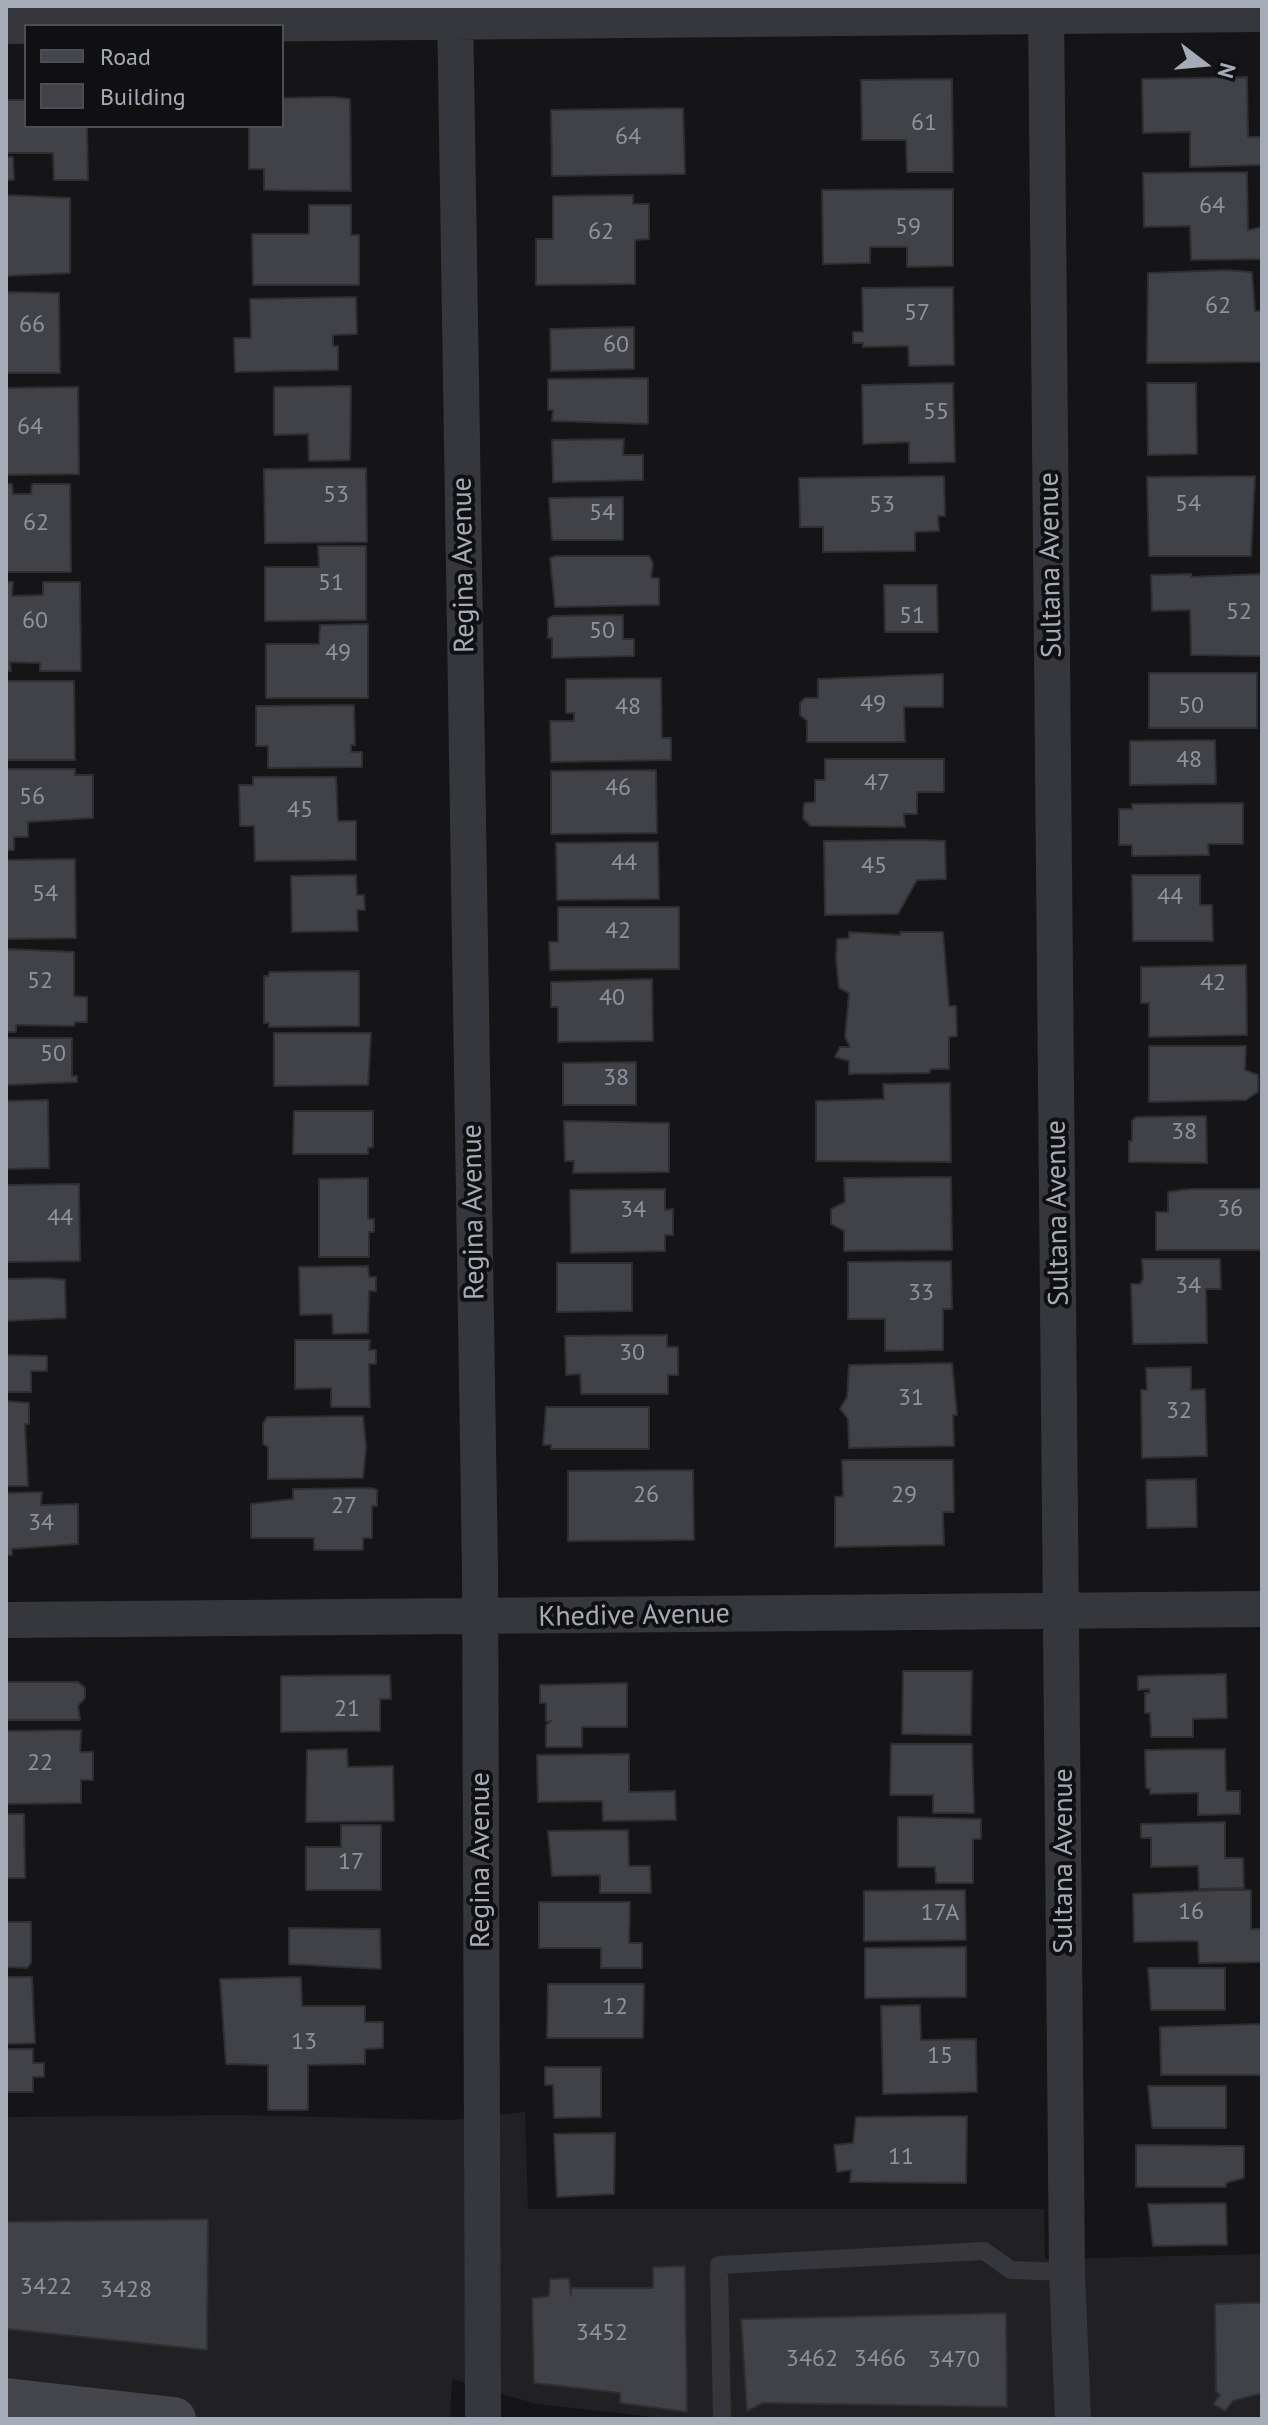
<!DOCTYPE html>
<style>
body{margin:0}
#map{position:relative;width:1268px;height:2425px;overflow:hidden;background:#151517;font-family:"PT Sans",sans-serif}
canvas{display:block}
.frame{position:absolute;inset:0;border:8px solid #a6acb7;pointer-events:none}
.legend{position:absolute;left:24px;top:24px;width:260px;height:104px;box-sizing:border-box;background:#101012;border:2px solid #4c4e54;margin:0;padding:10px 14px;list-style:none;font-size:24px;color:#a6acb7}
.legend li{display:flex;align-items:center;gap:16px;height:40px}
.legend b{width:40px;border:2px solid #4c4e54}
.north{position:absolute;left:1164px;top:24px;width:80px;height:80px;-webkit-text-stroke:6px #101012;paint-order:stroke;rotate:106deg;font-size:22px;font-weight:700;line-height:32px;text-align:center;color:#a6acb7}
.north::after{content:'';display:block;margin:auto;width:28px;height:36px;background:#a6acb7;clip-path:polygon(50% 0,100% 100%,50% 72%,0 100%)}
</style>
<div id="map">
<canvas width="1268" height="2425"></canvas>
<div class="frame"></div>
<ul class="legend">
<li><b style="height:10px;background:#44464c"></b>Road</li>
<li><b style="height:22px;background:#414247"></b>Building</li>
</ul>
<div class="north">N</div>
</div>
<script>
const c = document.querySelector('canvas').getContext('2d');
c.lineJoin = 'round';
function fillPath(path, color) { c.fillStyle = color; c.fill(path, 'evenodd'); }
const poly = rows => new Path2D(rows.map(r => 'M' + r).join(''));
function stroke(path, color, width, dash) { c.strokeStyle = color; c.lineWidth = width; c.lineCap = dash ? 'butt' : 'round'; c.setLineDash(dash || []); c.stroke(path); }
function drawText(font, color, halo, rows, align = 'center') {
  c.font = font + ' "PT Sans",sans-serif'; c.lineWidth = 8; c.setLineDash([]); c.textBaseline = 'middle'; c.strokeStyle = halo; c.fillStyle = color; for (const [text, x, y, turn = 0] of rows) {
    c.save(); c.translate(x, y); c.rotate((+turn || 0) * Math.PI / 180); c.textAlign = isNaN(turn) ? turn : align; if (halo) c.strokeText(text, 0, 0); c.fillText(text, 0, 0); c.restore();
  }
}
const built = poly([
 [525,2112,528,2209,1044,2209,1045,2259,1262,2254,1262,2419,672,2419,536,2404,452,2379,450,2419,6,2419,6,2117,238,2115,452,2120]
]);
const building = poly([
 [1247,77,1248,137,1261,137,1261,165,1190,167,1190,132,1143,133,1142,79,1247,77],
 [952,79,953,172,907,172,906,140,862,140,861,80,952,79],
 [332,97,350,99,351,191,264,190,264,169,249,169,249,126,282,126,282,98,332,97],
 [6,100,26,100,26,126,87,126,88,180,54,180,53,153,6,153,6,100],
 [683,108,685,174,552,176,551,110,683,108],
 [6,157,13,157,14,180,6,180,6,157],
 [1247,172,1248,230,1262,227,1262,259,1191,260,1190,226,1144,227,1143,173,1247,172],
 [953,189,953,266,907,267,907,247,870,247,870,263,823,264,822,190,953,189],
 [6,195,70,198,70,273,6,276,6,195],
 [633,195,633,204,649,204,649,239,635,240,635,284,536,285,536,239,553,239,553,196,633,195],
 [309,205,351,205,351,235,359,235,359,285,253,285,252,234,309,234,309,205],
 [1226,270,1252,272,1255,311,1262,311,1262,362,1147,363,1148,273,1226,270],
 [953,287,954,365,909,366,908,346,863,347,863,343,853,343,853,332,863,332,862,288,953,287],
 [6,292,59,293,60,373,6,373,6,292],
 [356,297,357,334,333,335,333,346,338,346,338,370,235,372,234,338,251,338,250,299,356,297],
 [634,327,634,369,551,371,550,329,634,327],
 [648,378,648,424,552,421,553,410,548,410,548,379,648,378],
 [953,383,955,462,909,463,909,442,863,444,862,385,953,383],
 [1147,383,1196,383,1197,454,1148,455,1147,383],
 [351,386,350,460,309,461,308,434,274,435,274,387,351,386],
 [78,387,79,474,6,475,6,388,78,387],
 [624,439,623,455,643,455,643,480,553,482,552,440,624,439],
 [366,468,367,542,265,543,264,469,366,468],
 [944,476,945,516,938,516,939,531,915,532,915,551,823,552,823,527,800,527,799,478,944,476],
 [1255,476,1251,556,1149,556,1147,477,1255,476],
 [6,484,12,484,13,494,31,494,32,484,70,484,71,572,6,572,6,484],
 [623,497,623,540,552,540,549,498,623,497],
 [318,546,366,546,366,620,265,621,265,567,319,567,318,546],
 [556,556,649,556,653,563,651,578,659,578,659,605,555,607,550,558,556,556],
 [1191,574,1191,577,1262,574,1262,656,1191,655,1190,610,1152,611,1151,575,1191,574],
 [6,582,13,582,12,596,43,595,43,582,80,582,81,671,40,671,40,663,10,662,11,671,6,671,6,582],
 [884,585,937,585,938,632,885,632,884,585],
 [623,615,623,639,634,639,634,656,552,658,552,638,548,638,548,619,552,616,623,615],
 [368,624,368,698,266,698,266,644,319,644,320,625,368,624],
 [1149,673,1257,673,1257,728,1149,728,1149,673],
 [943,674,943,707,904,707,905,742,807,742,807,721,800,715,800,703,805,698,818,698,818,679,943,674],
 [661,678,662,738,671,738,671,760,551,762,550,721,574,721,574,713,566,713,566,679,661,678],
 [6,681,74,681,75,760,6,760,6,681],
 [354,705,355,745,351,745,351,752,362,752,362,767,268,768,268,746,256,746,256,706,354,705],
 [1215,740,1216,784,1130,785,1130,741,1215,740],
 [825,759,944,759,944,792,917,792,917,814,904,814,905,827,810,826,803,818,804,803,815,802,815,780,825,780,825,759],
 [6,769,75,769,75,775,93,775,93,818,28,822,28,837,14,837,14,850,6,850,6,769],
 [656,770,657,833,551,834,551,771,656,770],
 [253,777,336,777,338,821,356,821,356,860,255,861,254,826,240,826,239,785,253,785,253,777],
 [1243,803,1243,844,1208,844,1209,855,1132,856,1132,845,1119,845,1119,809,1132,809,1132,804,1243,803],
 [917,840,945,841,946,879,917,880,898,914,825,915,824,841,917,840],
 [658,842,659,899,557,900,556,843,658,842],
 [75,859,76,938,6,939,6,860,75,859],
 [356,875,357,895,364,895,365,910,357,910,358,931,292,932,291,876,356,875],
 [1132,875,1200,875,1200,905,1212,905,1213,941,1133,941,1132,875],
 [558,907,679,907,679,969,550,970,549,942,558,942,558,907],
 [849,932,900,935,900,932,943,932,949,1006,956,1006,957,1036,949,1037,949,1069,931,1069,929,1073,849,1074,849,1061,835,1057,840,1047,850,1047,845,1037,849,993,839,988,836,959,837,939,849,938,849,932],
 [6,949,74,952,74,996,87,997,87,1022,75,1022,74,1026,16,1025,16,1032,6,1032,6,949],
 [1246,965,1247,1035,1149,1037,1149,1003,1141,1003,1141,967,1246,965],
 [359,971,359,1026,269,1027,269,1023,264,1023,264,976,269,976,269,972,359,971],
 [652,979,653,1041,558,1042,558,1007,551,1007,551,982,652,979],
 [274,1033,371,1033,368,1085,274,1086,274,1033],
 [6,1038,72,1038,72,1076,77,1076,77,1082,6,1085,6,1038],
 [1149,1046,1246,1046,1245,1070,1258,1075,1258,1092,1246,1100,1149,1102,1149,1046],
 [636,1062,636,1105,563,1105,563,1063,636,1062],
 [950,1083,951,1162,816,1161,816,1101,884,1099,883,1084,950,1083],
 [48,1100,49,1168,6,1169,6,1101,48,1100],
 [294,1111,373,1111,373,1147,368,1148,368,1154,293,1154,294,1111],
 [1206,1116,1207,1163,1129,1162,1129,1141,1132,1141,1132,1121,1136,1117,1206,1116],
 [564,1121,669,1123,669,1172,573,1173,574,1161,565,1161,564,1121],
 [951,1177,952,1250,844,1251,844,1231,831,1224,831,1209,845,1202,844,1178,951,1177],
 [368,1178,368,1219,374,1219,374,1232,369,1232,369,1257,319,1257,319,1179,368,1178],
 [79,1184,80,1261,6,1262,6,1185,79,1184],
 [665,1189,665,1210,673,1209,673,1235,665,1235,665,1251,571,1253,570,1190,665,1189],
 [1190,1189,1262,1189,1262,1250,1156,1250,1156,1212,1168,1212,1168,1192,1190,1189],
 [1142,1259,1220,1259,1221,1289,1206,1289,1207,1343,1133,1344,1131,1284,1140,1284,1143,1279,1142,1259],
 [951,1261,952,1309,943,1309,943,1350,885,1351,885,1319,848,1319,848,1262,951,1261],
 [557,1263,632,1263,632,1311,557,1312,557,1263],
 [368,1266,369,1277,376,1277,376,1291,369,1291,368,1333,333,1334,332,1314,300,1315,299,1267,368,1266],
 [49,1278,65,1280,66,1318,6,1321,6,1279,49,1278],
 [667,1335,667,1347,678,1347,678,1375,668,1375,668,1394,581,1394,580,1374,566,1375,565,1336,667,1335],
 [295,1340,370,1340,369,1350,376,1350,376,1364,369,1364,370,1407,331,1407,331,1388,295,1389,295,1340],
 [6,1355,47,1356,47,1371,31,1371,31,1392,6,1392,6,1355],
 [952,1363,957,1415,953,1415,954,1446,849,1448,848,1419,840,1409,847,1397,849,1365,952,1363],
 [1191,1367,1191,1390,1205,1389,1207,1456,1142,1458,1141,1390,1147,1390,1146,1368,1191,1367],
 [6,1401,29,1403,29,1424,25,1424,28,1486,6,1486,6,1401],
 [546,1407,649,1407,649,1449,551,1449,551,1445,543,1445,546,1407],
 [363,1416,366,1447,363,1478,268,1479,268,1447,263,1444,263,1424,267,1417,363,1416],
 [842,1460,953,1460,954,1512,943,1512,944,1545,835,1547,835,1497,843,1496,842,1460],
 [693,1470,694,1540,568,1541,568,1471,693,1470],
 [1196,1479,1197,1527,1147,1528,1146,1480,1196,1479],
 [371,1488,377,1490,377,1506,372,1506,372,1538,363,1538,363,1550,314,1550,314,1538,251,1538,251,1504,293,1499,293,1489,371,1488],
 [42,1492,41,1505,78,1504,78,1544,12,1549,12,1555,6,1555,6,1493,42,1492],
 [903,1671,972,1671,971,1735,902,1734,903,1671],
 [1226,1674,1227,1718,1193,1719,1193,1737,1151,1737,1150,1713,1145,1713,1145,1693,1150,1693,1149,1689,1138,1690,1138,1676,1226,1674],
 [390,1675,391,1699,380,1699,380,1731,281,1732,281,1676,390,1675],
 [6,1682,78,1682,85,1688,85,1698,78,1706,80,1720,6,1720,6,1682],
 [627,1683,627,1727,582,1727,582,1747,546,1747,546,1725,551,1721,546,1721,546,1703,540,1703,540,1685,627,1683],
 [81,1730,80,1752,93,1752,93,1780,81,1780,81,1803,6,1804,6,1731,81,1730],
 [891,1744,972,1744,974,1813,933,1813,933,1795,890,1795,891,1744],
 [347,1749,348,1767,393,1766,394,1821,306,1822,307,1750,347,1749],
 [1225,1749,1226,1791,1240,1791,1240,1814,1198,1815,1198,1793,1150,1794,1150,1789,1146,1788,1145,1750,1225,1749],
 [629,1754,629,1792,675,1791,676,1820,603,1821,602,1801,538,1802,537,1755,629,1754],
 [6,1814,24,1814,25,1878,6,1878,6,1814],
 [898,1817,981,1819,981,1839,973,1839,973,1883,936,1883,935,1867,898,1867,898,1817],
 [1225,1822,1225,1858,1243,1858,1244,1888,1199,1889,1198,1866,1151,1867,1151,1838,1141,1838,1141,1824,1225,1822],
 [341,1825,381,1825,381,1890,306,1890,306,1847,341,1847,341,1825],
 [628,1830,629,1866,650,1866,651,1893,600,1893,600,1875,552,1876,548,1831,628,1830],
 [965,1890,966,1940,864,1941,864,1891,965,1890],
 [1219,1890,1251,1890,1251,1929,1262,1929,1262,1962,1199,1963,1198,1941,1134,1942,1133,1894,1219,1890],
 [539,1902,630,1902,629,1943,642,1943,642,1968,601,1968,601,1948,539,1948,539,1902],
 [6,1922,31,1922,31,1963,27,1968,6,1967,6,1922],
 [289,1928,380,1929,381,1969,289,1964,289,1928],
 [966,1947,966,1997,865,1998,865,1948,966,1947],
 [1148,1968,1225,1968,1225,2010,1151,2010,1148,1968],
 [6,1977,32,1977,35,2043,6,2044,6,1977],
 [301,1977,302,2006,365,2006,365,2022,383,2022,383,2048,365,2049,365,2064,308,2065,308,2110,268,2110,268,2065,226,2064,220,1979,301,1977],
 [548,1984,644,1984,643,2038,547,2038,548,1984],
 [920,2005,921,2040,976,2039,977,2092,883,2094,881,2006,920,2005],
 [1262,2024,1262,2075,1161,2075,1160,2027,1262,2024],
 [6,2049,33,2049,33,2063,44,2063,44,2077,33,2077,33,2092,6,2092,6,2049],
 [545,2067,601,2067,601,2117,554,2118,553,2085,545,2085,545,2067],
 [1148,2086,1226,2086,1226,2128,1152,2128,1148,2086],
 [967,2116,966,2183,850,2182,851,2170,837,2172,834,2145,853,2143,856,2117,967,2116],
 [615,2133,614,2194,557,2197,554,2134,615,2133],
 [1136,2145,1244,2146,1244,2178,1226,2183,1226,2187,1136,2187,1136,2145],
 [1226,2203,1227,2245,1153,2246,1148,2204,1226,2203],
 [208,2219,207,2350,6,2329,6,2222,208,2219],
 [685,2266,687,2412,620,2403,620,2393,534,2383,532,2298,549,2296,550,2279,569,2278,571,2296,571,2288,653,2288,653,2267,685,2266],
 [1247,2303,1262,2303,1262,2393,1233,2401,1225,2411,1213,2404,1220,2395,1216,2392,1215,2304,1247,2303],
 [1006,2313,1007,2407,763,2403,747,2411,741,2319,1006,2313]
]);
const lane = poly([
 [722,2419,719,2265,984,2251,1011,2270,1067,2272]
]);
const street = poly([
 [455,6,480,1569,483,2419],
 [1046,6,1067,2272,1073,2419],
 [6,26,1262,14],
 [6,1620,1262,1609]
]);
const secondary = poly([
 [6,2400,174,2419]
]);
const numberNames = [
 ["61",924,123],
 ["64",628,137],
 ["64",1212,206],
 ["59",908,227],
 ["62",601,232],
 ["62",1218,306],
 ["57",917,313],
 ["66",32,325],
 ["60",616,345],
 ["55",936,412],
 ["64",30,427],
 ["53",336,495],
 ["54",1188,504],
 ["53",882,505],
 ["54",602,513],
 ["62",36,523],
 ["51",331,583],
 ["52",1239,612],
 ["51",912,616],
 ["60",35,621],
 ["50",602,631],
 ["49",338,653],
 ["49",873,704],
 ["50",1191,706],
 ["48",628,707],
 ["48",1189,760],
 ["47",877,783],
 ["46",618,788],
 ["56",32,797],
 ["45",300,810],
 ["44",624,863],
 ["45",874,866],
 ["54",45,894],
 ["44",1170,897],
 ["42",618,931],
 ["52",40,981],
 ["42",1213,983],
 ["40",612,998],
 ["50",53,1054],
 ["38",616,1078],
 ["38",1184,1132],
 ["36",1230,1209],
 ["34",633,1210],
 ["44",60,1218],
 ["34",1188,1286],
 ["33",921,1293],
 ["30",632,1353],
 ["31",911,1398],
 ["32",1179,1411],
 ["26",646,1495],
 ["29",904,1495],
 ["27",344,1506],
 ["34",41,1523],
 ["21",347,1709],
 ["22",40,1763],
 ["17",351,1862],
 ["16",1191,1912],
 ["17A",940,1913],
 ["12",615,2007],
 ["13",304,2042],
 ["15",940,2056],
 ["11",901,2157],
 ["3422",46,2287],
 ["3428",126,2290],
 ["3452",602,2333],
 ["3462",812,2359],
 ["3466",880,2359],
 ["3470",954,2360]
];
const streetNames = [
 ["Regina Avenue",464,565,-91],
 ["Sultana Avenue",1051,565,-91],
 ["Regina Avenue",474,1212,-91],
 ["Sultana Avenue",1058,1213,-91],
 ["Khedive Avenue",634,1616,-1],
 ["Regina Avenue",481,1860,-90],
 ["Sultana Avenue",1064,1861,-90]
];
fillPath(built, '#212124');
fillPath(building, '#414247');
stroke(building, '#2f2f33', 2);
stroke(lane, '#36373c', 18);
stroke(street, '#36373c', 36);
stroke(secondary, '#44464c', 44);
drawText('24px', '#8d929b', null, numberNames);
drawText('28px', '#a6acb7', '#101012', streetNames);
</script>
